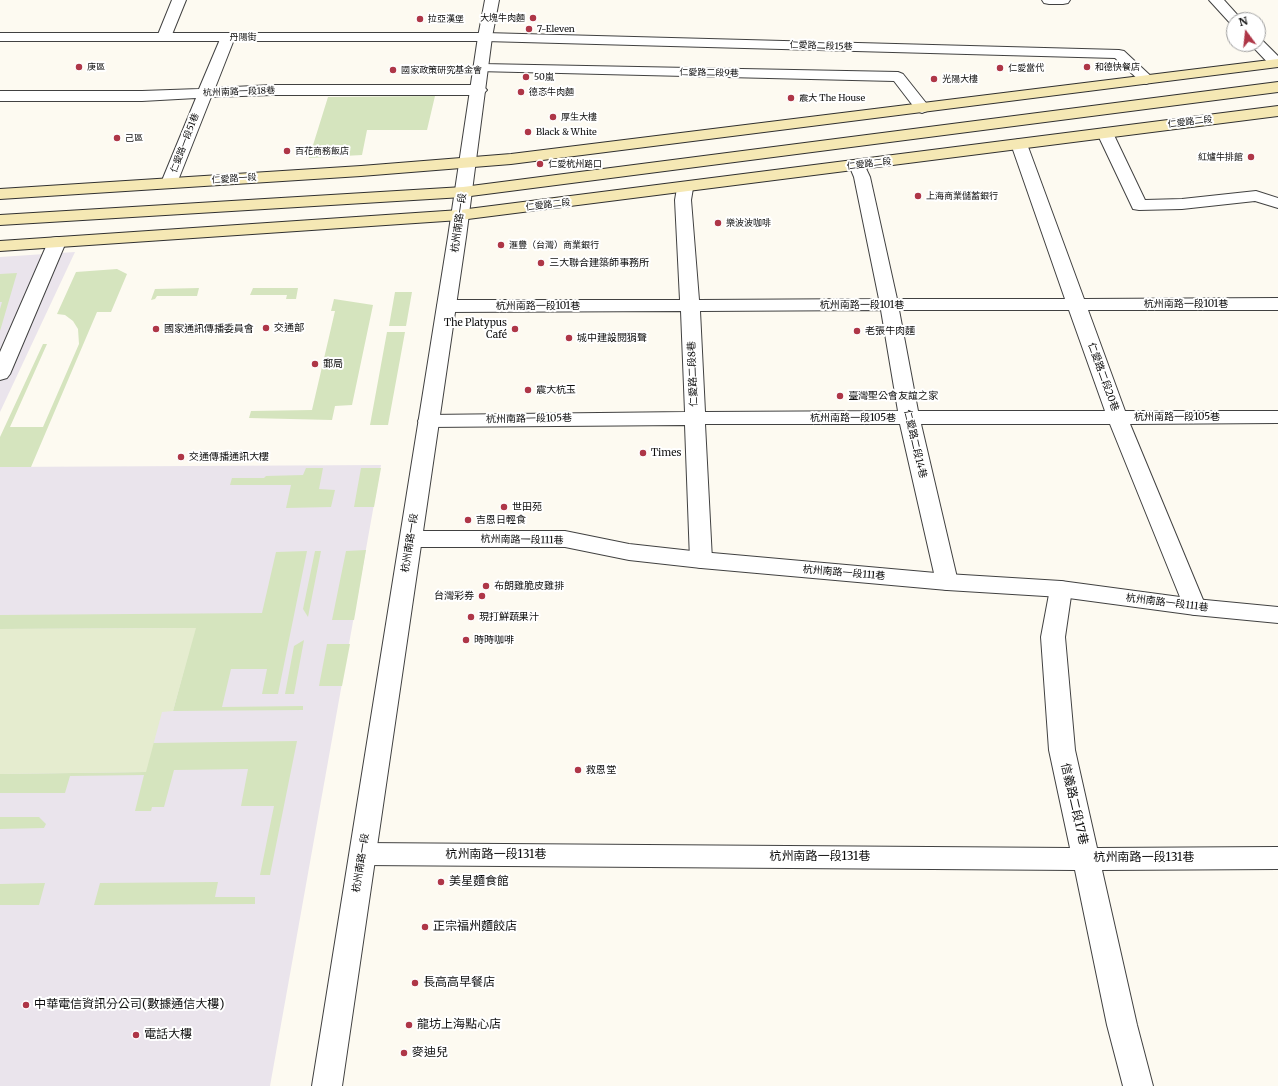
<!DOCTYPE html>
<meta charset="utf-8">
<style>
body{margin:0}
#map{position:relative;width:1278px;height:1086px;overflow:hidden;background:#fdfaf1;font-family:Merriweather,serif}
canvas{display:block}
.north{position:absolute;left:1226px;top:12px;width:40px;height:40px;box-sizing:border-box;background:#fff;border:1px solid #9f9f9f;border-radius:50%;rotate:345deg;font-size:11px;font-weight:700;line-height:16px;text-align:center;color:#0e0e0e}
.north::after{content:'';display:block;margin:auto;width:14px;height:18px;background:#ae3647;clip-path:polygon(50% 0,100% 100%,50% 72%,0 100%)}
</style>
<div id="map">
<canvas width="1278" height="1086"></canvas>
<div class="north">N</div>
</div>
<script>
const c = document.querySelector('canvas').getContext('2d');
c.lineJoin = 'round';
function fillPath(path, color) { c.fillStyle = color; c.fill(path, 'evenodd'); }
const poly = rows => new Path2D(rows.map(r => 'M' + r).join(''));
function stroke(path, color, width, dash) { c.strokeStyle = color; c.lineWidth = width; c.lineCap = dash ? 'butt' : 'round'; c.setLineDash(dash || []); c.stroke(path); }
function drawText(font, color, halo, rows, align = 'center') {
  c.font = font + ' Merriweather,"Noto Sans TC",serif'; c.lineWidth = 4; c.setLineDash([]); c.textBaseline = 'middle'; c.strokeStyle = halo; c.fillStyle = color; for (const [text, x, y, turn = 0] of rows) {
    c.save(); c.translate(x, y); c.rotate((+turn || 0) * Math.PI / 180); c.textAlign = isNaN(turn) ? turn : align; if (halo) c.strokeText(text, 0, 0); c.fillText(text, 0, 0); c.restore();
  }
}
const industrial = poly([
 [75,252,0,412,0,257],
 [381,465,270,1086,0,1086,0,467]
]);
const green = poly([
 [435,96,427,130,367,130,362,155,309,158,328,97],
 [117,269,127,274,111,312,97,312,31,467,0,467,0,437,43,344,47,344,10,427,43,427,79,344,78,329,73,321,65,315,57,314,76,272],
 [17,273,0,331,0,309,2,302,0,302,0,274],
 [199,288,197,296,157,296,155,299,151,300,155,289],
 [253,288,298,288,296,299,286,299,287,295,250,295],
 [395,292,412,292,406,326,389,326],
 [334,299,373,305,352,405,335,406,332,420,249,418,251,411,312,410,335,311,331,311],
 [387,332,405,332,388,425,370,425],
 [306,468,323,468,319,489,335,490,331,507,286,508,291,485,230,485,232,478,264,478,266,476,303,475],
 [361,468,381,468,374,507,354,507],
 [366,550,354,620,332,620,346,551],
 [307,551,278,694,262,694,267,669,231,669,222,707,303,706,303,710,173,711,195,628,0,629,0,615,262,613,276,552],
 [315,551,321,551,308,617,303,609],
 [304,640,294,694,285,694,294,646],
 [327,644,350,644,342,686,319,686],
 [297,741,270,875,260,875,274,806,241,806,248,769,174,770,164,807,152,807,151,811,135,811,144,775,70,776,65,793,0,793,0,774,145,772,153,743],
 [0,817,39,817,46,824,44,828,0,829],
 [218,882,215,897,255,897,255,904,94,905,100,883],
 [45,883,39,905,0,905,0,884]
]);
const pitch = poly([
 [196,628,173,711,162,712,146,772,0,774,0,629]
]);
const service = poly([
 [172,0,186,0,171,37,169,40,164,41,159,40,157,37,172,0],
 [228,33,233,34,235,37,215,88,272,85,479,85,484,87,487,90,484,93,479,95,272,95,211,97,177,183,175,187,169,188,163,187,161,183,196,98,142,101,0,101,0,91,142,91,199,89,221,37,223,34,228,33],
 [1105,128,1111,130,1113,133,1145,200,1182,199,1256,191,1278,198,1278,208,1255,201,1182,209,1139,210,1133,209,1097,133,1099,130,1105,128],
 [57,237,63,238,66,242,10,374,7,378,0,380,0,352,48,242,51,238,57,237],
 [411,531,565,531,629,544,701,552,947,574,1061,581,1195,599,1278,607,1278,623,1195,615,1061,597,947,590,701,568,629,560,565,547,411,547,403,544,400,539,403,534,411,531]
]);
const minor = poly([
 [1042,0,1070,0,1068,3,1063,4,1049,4,1044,3,1042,0],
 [1209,0,1224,0,1242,20,1234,20,1234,24,1230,23,1209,0],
 [0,33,485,33,1119,50,1124,51,1154,79,1151,82,1146,84,1141,82,1115,58,485,41,0,41,0,33],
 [1258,40,1263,41,1278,56,1278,67,1271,66,1253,47,1251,44,1258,44,1258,40],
 [482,64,898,72,903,74,930,108,927,111,922,113,917,111,894,81,477,71,475,68,477,65,482,64],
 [1019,139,1025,141,1027,144,1084,299,1278,298,1278,310,1088,310,1125,411,1278,411,1278,423,1130,424,1206,607,1203,613,1195,615,1187,613,1184,607,1110,424,921,424,958,582,955,588,947,590,939,588,936,582,900,424,705,424,712,560,709,566,701,568,693,566,690,560,685,425,428,427,421,426,418,421,421,416,428,415,685,412,681,311,446,312,439,310,437,306,439,302,446,300,680,300,675,200,677,188,679,184,685,183,691,184,693,188,691,200,699,300,879,299,854,177,849,165,851,162,857,160,863,162,870,177,897,299,1065,299,1011,144,1013,141,1019,139],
 [881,310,898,411,705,412,700,311,881,310],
 [899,310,1069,310,1105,411,918,411,899,310],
 [1061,581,1069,583,1072,589,1065,637,1075,750,1097,848,1278,847,1278,869,1102,870,1137,1025,1153,1086,1123,1086,1107,1025,1075,870,363,865,354,862,350,854,354,846,363,843,1070,848,1049,750,1041,637,1050,589,1053,583,1061,581]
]);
const tertiary = poly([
 [485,0,499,0,492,37,466,237,342,1086,312,1086,448,237,478,37,485,0]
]);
const secondary = poly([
 [1278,59,1278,67,511,164,361,176,0,199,0,189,361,166,511,154,1278,59],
 [1278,82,1278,92,463,197,0,225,0,215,463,187,1278,82],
 [1278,106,1278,116,460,220,0,251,0,241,460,210,1278,106]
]);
const markers = [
 [533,18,4,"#ae3647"],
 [420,19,4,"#ae3647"],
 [529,29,4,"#ae3647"],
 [79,67,4,"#ae3647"],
 [1087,67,4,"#ae3647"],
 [1000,68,4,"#ae3647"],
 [393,70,4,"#ae3647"],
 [526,77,4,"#ae3647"],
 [934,79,4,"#ae3647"],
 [521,92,4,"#ae3647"],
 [791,98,4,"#ae3647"],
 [553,117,4,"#ae3647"],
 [528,132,4,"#ae3647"],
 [117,138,4,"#ae3647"],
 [287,151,4,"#ae3647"],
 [1251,157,4,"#ae3647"],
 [540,164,4,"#ae3647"],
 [918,196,4,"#ae3647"],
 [718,223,4,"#ae3647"],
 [501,245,4,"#ae3647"],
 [541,263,4,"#ae3647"],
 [266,328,4,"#ae3647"],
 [156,329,4,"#ae3647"],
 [515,329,4,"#ae3647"],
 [857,331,4,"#ae3647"],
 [569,338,4,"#ae3647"],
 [315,364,4,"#ae3647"],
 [528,390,4,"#ae3647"],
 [840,396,4,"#ae3647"],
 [643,453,4,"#ae3647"],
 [181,457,4,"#ae3647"],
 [504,507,4,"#ae3647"],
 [468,520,4,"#ae3647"],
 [486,586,4,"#ae3647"],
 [482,596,4,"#ae3647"],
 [471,617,4,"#ae3647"],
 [466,640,4,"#ae3647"],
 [578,770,4,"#ae3647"],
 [441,882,4,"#ae3647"],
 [425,927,4,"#ae3647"],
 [415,983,4,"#ae3647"],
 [26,1005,4,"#ae3647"],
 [409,1025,4,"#ae3647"],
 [136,1035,4,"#ae3647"],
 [404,1053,4,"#ae3647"]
];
const farPoinames = [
 ["大塊牛肉麵",525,18,"right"],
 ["拉亞漢堡",428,19],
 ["7-Eleven",537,29],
 ["庚區",87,67],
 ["和德快餐店",1095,67],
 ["仁愛當代",1008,68],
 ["國家政策研究基金會",401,70],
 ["50嵐",534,77],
 ["光陽大樓",942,79],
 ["德忞牛肉麵",529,92],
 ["震大 The House",799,98],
 ["厚生大樓",561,117],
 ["Black & White",536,132],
 ["己區",125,138],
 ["百花商務飯店",295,151],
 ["紅爐牛排館",1243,157,"right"],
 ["仁愛杭州路口",548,164],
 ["上海商業儲蓄銀行",926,196],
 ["樂波波咖啡",726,223],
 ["滙豐（台灣）商業銀行",509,245]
];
const farStreetnames = [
 ["丹陽街",243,37],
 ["仁愛路二段15巷",821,46,2],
 ["仁愛路二段9巷",709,73,1],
 ["杭州南路一段18巷",239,92,-2],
 ["仁愛路二段",1190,122,-7],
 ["仁愛路一段51巷",185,143,-69],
 ["仁愛路二段",869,164,-7],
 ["仁愛路一段",234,179,-4],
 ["仁愛路二段",548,205,-7]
];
const streetNames = [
 ["杭州南路一段",459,223,-82],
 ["杭州南路一段101巷",1186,304],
 ["杭州南路一段101巷",862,305],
 ["杭州南路一段101巷",538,306],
 ["仁愛路二段8巷",693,374,-92],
 ["仁愛路二段20巷",1103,377,70],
 ["杭州南路一段105巷",1177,417],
 ["杭州南路一段105巷",853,418],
 ["杭州南路一段105巷",529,419,-1],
 ["仁愛路二段14巷",915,444,77],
 ["杭州南路一段111巷",522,540,1],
 ["杭州南路一段",410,543,-81],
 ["杭州南路一段111巷",844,573,5],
 ["杭州南路一段111巷",1167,603,7],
 ["杭州南路一段",361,863,-81]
];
const poiNames = [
 ["三大聯合建築師事務所",549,263],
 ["The Platypus",507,323,"right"],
 ["Café",507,335,"right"],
 ["交通部",274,328],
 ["國家通訊傳播委員會",164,329],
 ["老張牛肉麵",865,331],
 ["城中建設閱狷聲",577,338],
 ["郵局",323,364],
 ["震大杭玉",536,390],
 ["臺灣聖公會友誼之家",848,396],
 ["Times",651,453],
 ["交通傳播通訊大樓",189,457],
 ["世田苑",512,507],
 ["吉恩日輕食",476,520],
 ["布朗雞脆皮雞排",494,586],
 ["台灣彩券",474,596,"right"],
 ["現打鮮蔬果汁",479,617],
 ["時時咖啡",474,640],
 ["救恩堂",586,770]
];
const nearStreetnames = [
 ["信義路二段17巷",1074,804,77],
 ["杭州南路一段131巷",496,855],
 ["杭州南路一段131巷",820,857],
 ["杭州南路一段131巷",1144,858]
];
const nearPoinames = [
 ["美星麵食館",449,882],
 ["正宗福州麵餃店",433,927],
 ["長高高早餐店",423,983],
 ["中華電信資訊分公司(數據通信大樓)",34,1005],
 ["龍坊上海點心店",417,1025],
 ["電話大樓",144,1035],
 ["麥迪兒",412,1053]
];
fillPath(industrial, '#eae4ec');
fillPath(green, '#d5e4be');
fillPath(pitch, '#e5eccf');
stroke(service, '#414141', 2);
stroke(minor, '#414141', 2);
stroke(tertiary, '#414141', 2);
stroke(secondary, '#303030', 2);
fillPath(service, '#fff');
fillPath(minor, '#fff');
fillPath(tertiary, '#fff');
fillPath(secondary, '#f5e8b4');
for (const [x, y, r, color] of markers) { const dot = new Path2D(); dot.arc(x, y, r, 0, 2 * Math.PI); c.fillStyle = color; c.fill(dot); stroke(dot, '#fff', 1.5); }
drawText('9px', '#0e0e0e', '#fff', farPoinames, 'left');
drawText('9px', '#0e0e0e', '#fff', farStreetnames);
drawText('10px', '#0e0e0e', '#fff', streetNames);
drawText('10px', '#0e0e0e', '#fff', poiNames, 'left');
drawText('12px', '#0e0e0e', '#fff', nearStreetnames);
drawText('12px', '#0e0e0e', '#fff', nearPoinames, 'left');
</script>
